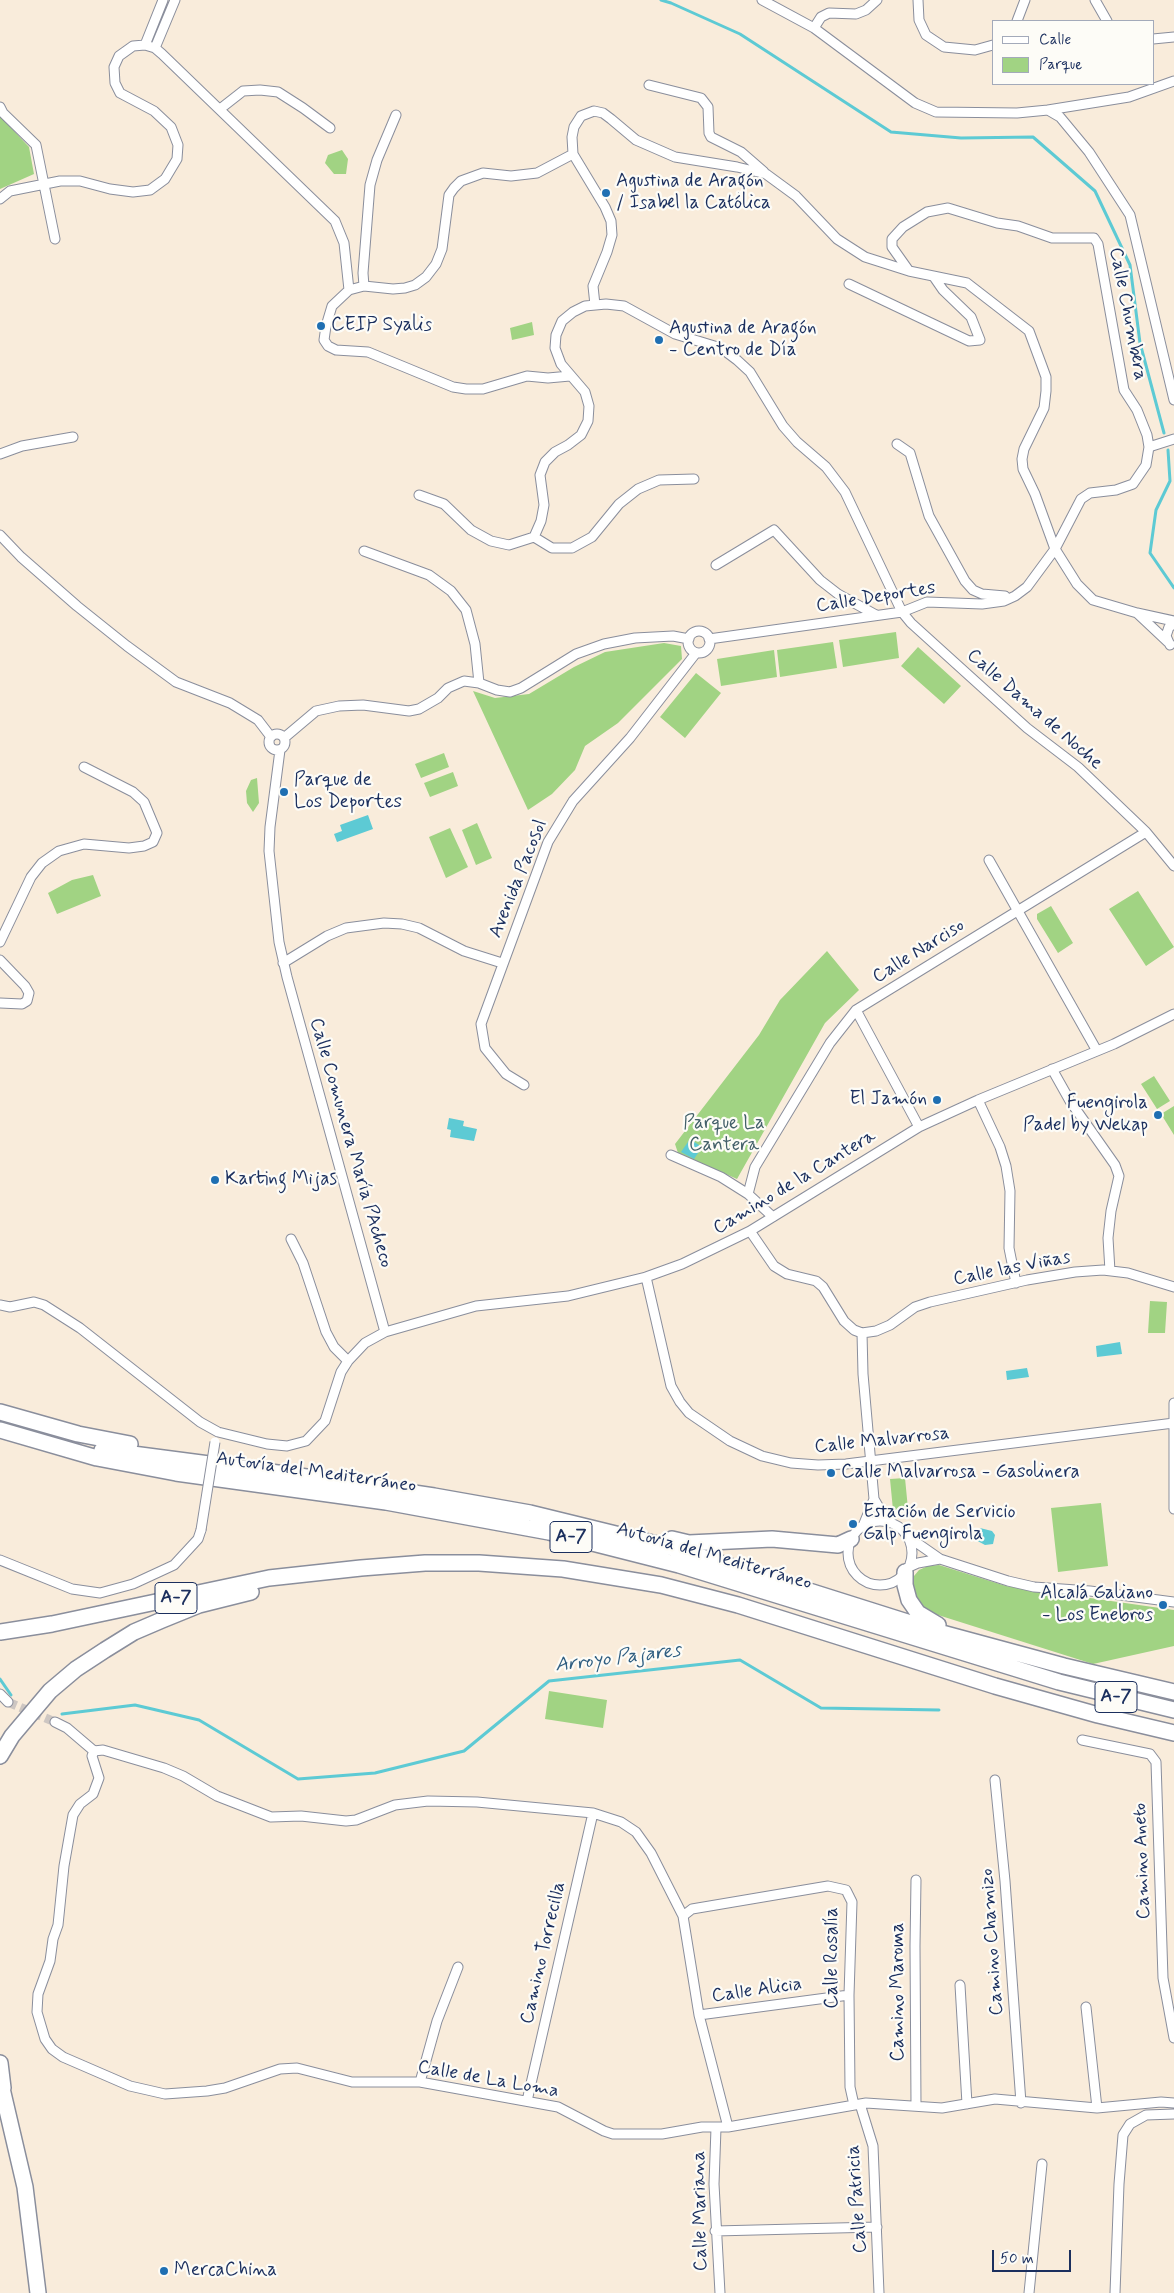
<!DOCTYPE html>
<meta charset="utf-8">
<style>
body{margin:0}
#map{position:relative;width:1174px;height:2293px;overflow:hidden;background:#f9ecdb;font-family:Mynerve,sans-serif}
canvas{display:block}
.legend{position:absolute;left:992px;top:20px;width:162px;height:65px;box-sizing:border-box;background:#fdfcf7;border:1px solid #a3aaba;margin:0;padding:6px 9px;list-style:none;font-size:15px;color:#1b2f5e}
.legend li{display:flex;align-items:center;gap:10px;height:25px}
.legend b{width:25px;border:1px solid #a3aaba}
.scale{position:absolute;left:992px;top:2250px;width:79px;height:22px;box-sizing:border-box;border:2px solid #1b2f5e;border-top:0;padding-left:6px;font-size:15px;line-height:18px;white-space:nowrap;color:#1b2f5e;-webkit-text-stroke:4px #fdfcf7;paint-order:stroke}
</style>
<div id="map">
<canvas width="1174" height="2293"></canvas>
<ul class="legend">
<li><b style="height:6px;background:#fff"></b>Calle</li>
<li><b style="height:14px;background:#a1d383"></b>Parque</li>
</ul>
<div class="scale">50 m</div>
</div>
<script>
const c = document.querySelector('canvas').getContext('2d');
c.lineJoin = 'round';
function fillPath(path, color) { c.fillStyle = color; c.fill(path, 'evenodd'); }
const poly = rows => new Path2D(rows.map(r => 'M' + r).join(''));
function stroke(path, color, width, dash) { c.strokeStyle = color; c.lineWidth = width; c.lineCap = dash ? 'butt' : 'round'; c.setLineDash(dash || []); c.stroke(path); }
function drawText(font, color, halo, rows, align = 'center') {
  c.font = font + ' Mynerve,sans-serif'; c.lineWidth = 4.5; c.setLineDash([]); c.textBaseline = 'middle'; c.strokeStyle = halo; c.fillStyle = color; for (const [text, x, y, turn = 0] of rows) {
    c.save(); c.translate(x, y); c.rotate((+turn || 0) * Math.PI / 180); c.textAlign = isNaN(turn) ? turn : align; if (halo) c.strokeText(text, 0, 0); c.fillText(text, 0, 0); c.restore();
  }
}
const green = poly([
 [0,116,29,147,34,174,0,189],
 [342,150,348,159,346,174,334,174,325,163,328,155],
 [532,322,534,335,512,340,510,328],
 [896,632,899,658,843,667,839,640],
 [833,642,837,668,780,677,777,650],
 [664,643,681,646,682,659,618,723,585,746,575,770,552,794,528,810,473,691,495,698,529,694,574,667,605,652],
 [918,647,961,686,944,704,901,666],
 [774,650,777,677,721,686,717,659],
 [696,673,721,693,685,738,660,717],
 [444,753,449,767,421,778,415,764],
 [453,772,458,786,430,797,424,783],
 [257,778,259,803,253,812,247,803,246,791,251,780],
 [477,823,492,858,476,865,462,830],
 [450,828,468,867,446,878,429,837],
 [93,875,101,896,57,914,48,893,72,880],
 [1138,891,1174,947,1146,966,1109,909],
 [1051,906,1073,943,1058,953,1037,919,1037,914],
 [827,951,859,990,825,1023,737,1179,678,1153,675,1144,759,1035,780,1000],
 [1154,1076,1170,1101,1157,1109,1141,1084],
 [1174,1106,1174,1135,1161,1114],
 [1150,1301,1167,1302,1165,1333,1148,1333],
 [905,1478,908,1509,893,1510,890,1479],
 [1101,1503,1108,1566,1058,1572,1051,1508],
 [939,1565,1006,1586,1174,1610,1174,1646,1093,1664,938,1615,927,1610,919,1602,913,1594,911,1585,914,1576,919,1570,928,1566],
 [549,1691,607,1700,603,1728,545,1719]
]);
const water = poly([
 [368,815,373,829,337,842,334,834,342,831,340,825],
 [449,1118,464,1121,463,1126,477,1129,474,1141,450,1137,451,1130,447,1129],
 [690,1139,702,1147,694,1159,681,1152],
 [1120,1342,1122,1354,1097,1357,1096,1346],
 [1027,1368,1029,1377,1007,1380,1006,1371],
 [980,1528,992,1531,995,1535,993,1544,985,1545,972,1538,976,1531]
]);
const stream = poly([
 [661,0,671,3,740,34,891,132,961,138,1033,137,1095,191,1130,265,1140,343,1164,433],
 [1168,450,1170,481,1156,510,1150,553,1174,588],
 [0,1679,11,1695],
 [62,1714,135,1705,199,1720,298,1779,375,1773,464,1751,549,1681,740,1660,821,1708,939,1710]
]);
const streetTunnel = poly([
 [8,1702,55,1722]
]);
const street = poly([
 [762,0,814,28,915,103,936,112,1017,113,1048,110,1060,117,1089,152,1130,215,1174,400],
 [918,0,919,20,926,35,944,47,975,50,993,45],
 [1095,0,1107,21],
 [1017,21,1025,0],
 [814,28,821,17,829,13,856,14,866,10,877,0],
 [1153,39,1174,37],
 [145,45,163,0],
 [155,48,175,0],
 [649,85,701,98,708,107,709,133,711,137,741,152,764,172],
 [0,107,3,113,36,145,55,239],
 [220,109,243,91,260,90,278,92,303,108,330,128],
 [1048,110,1129,97,1174,81],
 [0,199,10,191,60,181,80,181,110,189,133,192,150,190,165,179,177,159,178,145,171,127,154,111,120,93,115,83,114,67,119,56,133,46,145,45,155,48,162,54,335,221,344,243,349,290],
 [849,284,969,341,980,340,971,317,943,290,934,277],
 [364,286,363,273,370,185,377,160,396,115],
 [595,305,593,286,607,252,612,235,611,221,605,207,573,154,572,137,574,127,581,116,594,111,603,113,611,119,636,140,675,157,737,167,766,174,796,196,837,239,865,257,909,271,967,283,1029,331,1042,366,1046,377,1046,391,1044,408,1024,449,1022,459,1023,469,1035,494,1055,549,1077,584,1093,600,1137,613,1174,621],
 [570,376,548,378,527,376,483,389,466,389,453,387,368,352,336,350,328,346,324,340,326,326,332,306,349,290,364,286,393,289,405,288,415,285,426,277,436,264,442,249,449,195,454,188,461,181,483,173,511,176,537,173,573,154],
 [897,444,910,453,929,516,965,581,973,590,982,594,1005,596],
 [1149,447,1174,439],
 [0,454,22,446,73,437],
 [419,495,444,504,471,530,491,541,509,545,534,537,552,548,572,548,592,537,619,504,638,489,659,480,694,479],
 [0,535,21,557,77,606,127,646,176,682,230,703,258,720,271,737],
 [534,537,541,521,544,505,540,475,545,462,555,452,568,445,581,435,588,421,589,406,585,392,561,364,555,348,556,335,562,321,573,312,585,306,606,304,624,306,675,334,721,348,737,360,750,372,783,426,797,442,826,467,845,492,902,612,911,623,1027,728,1078,767,1146,832],
 [364,551,429,575,451,591,466,610,475,644,479,683],
 [716,565,774,530,820,580,838,594,876,615],
 [1137,613,1170,644],
 '688 642a11 11 0 1 1 22 0a11 11 0 1 1-22 0Z',
 [709,639,902,612,927,602,982,604,1004,601,1015,596,1027,587,1055,549,1081,499,1090,493,1116,490,1133,484,1146,465,1149,447,1147,435,1137,410,1124,390,1098,244,1094,238,1052,238,1018,226,997,223,948,208,927,212,903,227,892,239,892,247,909,271],
 [1170,645,1166,636,1169,627,1174,624],
 '269 742a8 8 0 1 1 16 0a8 8 0 1 1-16 0Z',
 [284,738,316,711,339,706,363,705,409,711,419,709,438,698,448,688,464,681,479,683,497,690,510,692,521,688,576,654,604,644,635,638,673,636,689,639],
 [280,750,270,827,269,851,279,942,287,977,385,1332],
 [989,860,1097,1051],
 [0,942,31,877,42,863,59,851,84,844,129,848,144,846,153,842,157,833,144,802,133,792,84,767],
 [0,960,25,986,29,993,27,1001,22,1004,0,1003],
 [283,963,327,936,346,928,384,923,402,924,419,928,464,951,502,963],
 [856,1010,919,1127],
 [1052,1069,1070,1101,1115,1165,1119,1176,1111,1211,1108,1238,1110,1271],
 [524,1085,506,1074,485,1048,481,1024,548,842,573,801,630,738,696,653],
 [978,1100,1000,1147,1006,1166,1010,1191,1009,1248,1016,1283],
 [671,1155,721,1177,748,1194,773,1217],
 [748,1194,755,1167,830,1043,856,1010,1146,832,1174,866],
 [750,1231,774,1266,787,1274,816,1281,823,1287,844,1321,854,1330,862,1333,876,1331,890,1325,915,1307,930,1302,1027,1280,1075,1272,1103,1270,1128,1273,1174,1287],
 [291,1239,303,1263,326,1332,334,1347,348,1361],
 [646,1277,671,1386,680,1402,689,1413,730,1441,762,1456,791,1463,818,1465,846,1464,1174,1423],
 [0,1305,10,1307,34,1302,44,1305,80,1328,200,1422,218,1432,267,1444,287,1446,306,1441,325,1421,341,1372,348,1361,365,1343,385,1332,476,1306,568,1296,646,1277,682,1264,750,1231,919,1127,978,1100,1114,1044,1174,1014],
 [862,1333,863,1374,874,1499,863,1526],
 [1174,1403,1174,1509],
 [874,1499,881,1511,892,1523],
 '848 1553a32 32 0 1 1 64 0a32 32 0 1 1-64 0Z',
 [907,1536,940,1559,1008,1581,1034,1587,1090,1591,1174,1602],
 [0,1560,72,1589,100,1593,133,1584,174,1565,198,1539,201,1530],
 [907,1568,918,1563,940,1559],
 [0,1694,8,1702],
 [55,1722,67,1728,94,1751],
 [1082,1740,1150,1754,1156,1762,1163,1978,1174,2038],
 [995,1780,1005,1881,1021,2103],
 [683,1916,692,1909,828,1886,846,1890,852,1902,849,1995,850,2087,854,2105],
 [960,1985,967,2104],
 [1086,2007,1097,2108],
 [699,2015,849,1995],
 [420,2082,437,2021,458,1967],
 [527,2101,593,1813],
 [860,2104,873,2146,879,2293],
 [916,2105,915,1946,916,1880],
 [728,2127,699,2015,683,1916,651,1853,636,1832,621,1822,593,1813,477,1802,428,1801,395,1805,356,1820,346,1821,301,1816,271,1817,217,1796,183,1776,164,1768,103,1750,94,1751,92,1756,99,1778,93,1794,80,1804,73,1815,64,1866,58,1925,53,1939,50,1961,38,1994,37,2012,45,2039,52,2049,63,2057,130,2086,165,2094,207,2091,225,2088,280,2069,297,2068,352,2082,420,2082,558,2107,604,2131,613,2134,662,2134,702,2127,728,2127,866,2103,942,2108,995,2099,1097,2108,1161,2102,1174,2103],
 [716,2128,714,2184,720,2293],
 [715,2231,877,2227],
 [1029,2293,1042,2164],
 [1115,2293,1119,2184,1123,2135,1130,2124,1146,2115,1174,2114]
]);
const highway = poly([
 [0,1412,78,1434,130,1444],
 [0,1430,97,1458,176,1473,386,1502,549,1532,679,1565,1059,1682,1174,1710],
 [102,1450,293,1475,434,1496,530,1513,673,1548,942,1633,1064,1666,1174,1692],
 [672,1539,689,1543,772,1539,838,1545,851,1539],
 [905,1572,905,1585,909,1600,918,1613,938,1625],
 [0,1632,52,1624,269,1578,361,1568,425,1563,479,1563,563,1569,661,1585,738,1605,995,1686,1098,1715,1174,1733],
 [0,1756,12,1736,50,1691,76,1669,105,1650,134,1632,162,1620,199,1605,251,1592],
 [0,2063,3,2088],
 [0,2080,25,2187,38,2293]
]);
const streetBridge = poly([
 [201,1530,215,1442]
]);
const markers = [
 [606,193,5,"#1f6fb2"],
 [321,326,5,"#1f6fb2"],
 [659,340,5,"#1f6fb2"],
 [284,792,5,"#1f6fb2"],
 [937,1100,5,"#1f6fb2"],
 [1158,1115,5,"#1f6fb2"],
 [215,1180,5,"#1f6fb2"],
 [831,1473,5,"#1f6fb2"],
 [853,1524,5,"#1f6fb2"],
 [1163,1605,5,"#1f6fb2"],
 [164,2271,5,"#1f6fb2"]
];
const shields = [
 [571,1537,42],
 [176,1598,42],
 [1116,1697,42]
];
const shieldNames = [
 ["A-7",571,1537],
 ["A-7",176,1598],
 ["A-7",1116,1697]
];
const poiNames = [
 ["Agustina de Aragón",616,182],
 ["/ Isabel la Católica",616,204],
 ["CEIP Syalis",331,326],
 ["Agustina de Aragón",669,329],
 ["- Centro de Día",669,351],
 ["Parque de",294,781],
 ["Los Deportes",294,803],
 ["El Jamón",927,1100,"right"],
 ["Fuengirola",1148,1104,"right"],
 ["Padel by Wekap",1148,1126,"right"],
 ["Karting Mijas",225,1180],
 ["Calle Malvarrosa - Gasolinera",841,1473],
 ["Estación de Servicio",863,1513],
 ["Galp Fuengirola",863,1535],
 ["Alcalá Galiano",1153,1594,"right"],
 ["- Los Enebros",1153,1616,"right"],
 ["MercaChina",174,2271]
];
const streetNames = [
 ["Calle Chumbera",1127,314,79],
 ["Calle Deportes",876,598,-9],
 ["Calle Dama de Noche",1034,710,41],
 ["Avenida Pacosol",519,879,-68],
 ["Calle Narciso",919,952,-32],
 ["Calle Comunera María PAcheco",350,1143,74],
 ["Camino de la Cantera",795,1183,-31],
 ["Calle las Viñas",1012,1269,-11],
 ["Calle Malvarrosa",882,1441,-6],
 ["Autovía del Mediterráneo",316,1473,8],
 ["Autovía del Mediterráneo",714,1557,16],
 ["Camino Aneto",1143,1861,-92],
 ["Camino Chamizo",993,1942,-94],
 ["Camino Torrecilla",544,1953,-77],
 ["Calle Rosalía",833,1958,-90],
 ["Calle Alicia",757,1991,-8],
 ["Camino Maroma",899,1992,-90],
 ["Calle de La Loma",488,2080,10],
 ["Calle Patricia",858,2199,-94],
 ["Calle Mariana",701,2211,-91]
];
const parkNames = [
 ["Parque La",724,1124],
 ["Cantera",724,1146]
];
const waterNames = [
 ["Arroyo Pajares",618,1659,-7]
];
fillPath(green, '#a1d383');
fillPath(water, '#5dcad4');
stroke(stream, '#5dcad4', 3);
stroke(streetTunnel, '#cdc6c2', 9, [9, 4.5]);
stroke(street, '#8a8e9c', 11);
stroke(highway, '#8a8e9c', 18);
stroke(street, '#fff', 9);
stroke(highway, '#fff', 15);
stroke(streetBridge, '#8a8e9c', 11, []);
stroke(streetBridge, '#fff', 9);
for (const [x, y, r, color] of markers) { const dot = new Path2D(); dot.arc(x, y, r, 0, 2 * Math.PI); c.fillStyle = color; c.fill(dot); stroke(dot, '#fdfcf7', 2); }
for (const [x, y, w] of shields) { const box = new Path2D(); box.roundRect(x - w / 2, y - 15.5, w, 31, 4); c.fillStyle = '#fdfcf7'; c.fill(box); stroke(box, '#1b2f5e', 1); }
drawText('bold 18px', '#1b2f5e', null, shieldNames);
drawText('19px', '#1b2f5e', '#fdfcf7', poiNames, 'left');
drawText('19px', '#1b2f5e', '#fdfcf7', streetNames);
drawText('19px', '#436069', '#fdfcf7', parkNames);
drawText('italic 20px', '#2f5e81', '#fdfcf7', waterNames);
</script>
